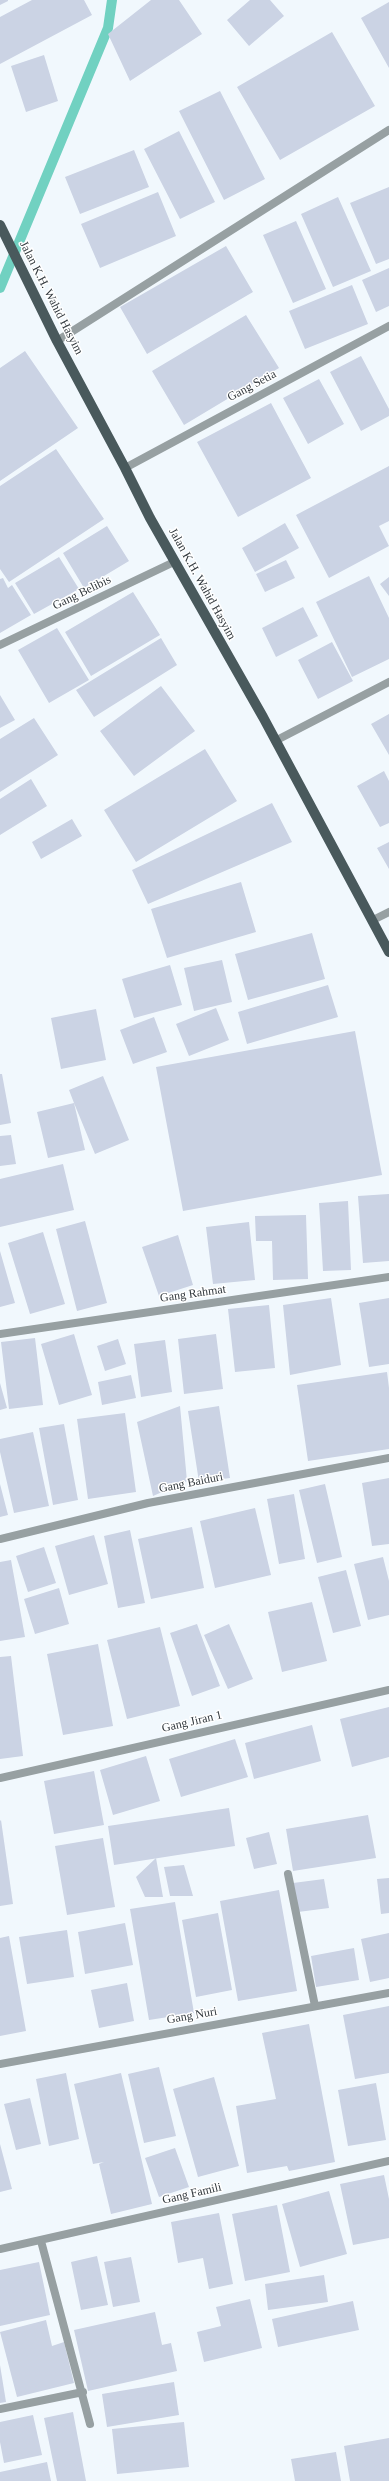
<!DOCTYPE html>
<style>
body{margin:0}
canvas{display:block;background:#f1f8fd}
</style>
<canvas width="389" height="2481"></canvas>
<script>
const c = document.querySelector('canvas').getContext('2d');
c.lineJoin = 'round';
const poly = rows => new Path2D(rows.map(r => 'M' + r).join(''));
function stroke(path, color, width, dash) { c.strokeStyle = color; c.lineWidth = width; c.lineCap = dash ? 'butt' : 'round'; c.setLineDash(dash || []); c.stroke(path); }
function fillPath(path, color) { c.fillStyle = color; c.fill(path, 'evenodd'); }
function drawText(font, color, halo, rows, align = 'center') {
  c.font = font + ' "Times New Roman",serif'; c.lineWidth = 3; c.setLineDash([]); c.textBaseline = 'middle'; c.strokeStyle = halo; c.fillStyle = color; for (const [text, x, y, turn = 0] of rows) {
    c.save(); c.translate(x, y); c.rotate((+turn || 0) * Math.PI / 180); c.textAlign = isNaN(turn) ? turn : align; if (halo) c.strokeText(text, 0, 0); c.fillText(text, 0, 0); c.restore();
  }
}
const stream = poly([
 [0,288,108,28,112,0]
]);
const building = poly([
 [0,0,8,0,8,1,0,5],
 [32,0,84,0,92,15,0,64,0,17],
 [151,0,179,0,202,34,130,81,108,34],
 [250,0,270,0,284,16,249,46,227,20],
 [389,2,389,68,361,18],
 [332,32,375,106,280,160,237,87],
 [44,55,58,101,26,112,11,66],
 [220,91,265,179,224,200,179,111],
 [179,131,215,202,180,219,144,149],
 [134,150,149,187,80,214,65,177],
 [389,187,389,259,376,264,350,203],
 [158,192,176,236,100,268,81,224],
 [338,197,371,271,333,287,301,214],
 [296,221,326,289,293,303,263,235],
 [226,246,253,292,147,354,120,307],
 [389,268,389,306,376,312,362,280],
 [352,285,368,324,305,349,289,311],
 [246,315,279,368,184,425,152,371],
 [25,351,78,428,0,481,0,368],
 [361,356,389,409,389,416,361,431,330,372],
 [319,379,344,424,308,444,283,398],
 [271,403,311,478,238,517,197,442],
 [56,449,104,519,9,582,0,569,0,486],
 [389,466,389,521,379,526,389,546,329,578,296,515],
 [285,523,299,548,255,572,242,548],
 [107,526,129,561,84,588,63,553],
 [59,557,79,589,34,614,15,583],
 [286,560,295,578,265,592,256,574],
 [369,576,389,618,389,659,352,677,316,602],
 [389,577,389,596,380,584],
 [3,578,8,588,12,585,31,615,0,633,0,579],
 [133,592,160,635,91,676,65,632],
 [303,607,318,636,276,657,262,628],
 [57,628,89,680,49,703,18,650],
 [161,638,177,665,94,717,76,690],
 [332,642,353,681,318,699,298,660],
 [161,686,195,731,134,776,100,731],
 [0,695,15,720,0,728],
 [389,714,389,755,371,724],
 [34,718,58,755,0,792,0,739],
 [205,749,237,801,136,862,104,810],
 [384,771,389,781,389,823,380,827,357,786],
 [31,779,47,806,0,835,0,799],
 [272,803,292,842,148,904,132,870],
 [72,819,82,836,41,859,32,842],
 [389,842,389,869,377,848],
 [241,882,256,932,167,958,151,909],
 [312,933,325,979,248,1000,235,954],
 [222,960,232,1002,194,1011,184,968],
 [170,965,182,1005,134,1018,122,979],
 [328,985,338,1017,247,1044,238,1012],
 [216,1008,229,1040,189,1056,176,1024],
 [96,1009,106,1060,61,1069,51,1018],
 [154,1017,167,1052,133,1064,120,1030],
 [355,1031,382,1175,183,1211,156,1067],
 [0,1074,2,1074,11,1123,0,1125],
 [103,1076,129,1140,95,1154,74,1103,85,1150,48,1158,37,1112,74,1103,69,1090],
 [11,1135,16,1164,0,1166,0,1136],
 [63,1164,74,1210,0,1227,0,1179],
 [389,1194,389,1261,363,1263,358,1196],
 [348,1201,351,1270,323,1271,319,1203],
 [306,1215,308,1279,273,1280,272,1241,256,1241,255,1216],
 [85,1221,107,1303,77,1311,56,1229],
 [249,1222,255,1280,213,1284,206,1227],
 [43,1232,65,1304,30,1314,8,1243],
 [178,1235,193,1285,159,1296,142,1247],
 [0,1251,15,1303,0,1307],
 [331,1298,341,1365,290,1375,283,1305],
 [389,1298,389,1364,369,1367,359,1303],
 [269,1305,275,1368,235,1372,228,1309],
 [74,1334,92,1395,59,1405,41,1344],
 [216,1334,223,1389,184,1394,178,1339],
 [35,1338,43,1405,9,1409,1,1342],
 [118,1339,126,1364,105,1371,97,1346],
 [165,1340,172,1392,141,1397,134,1344],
 [387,1372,389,1388,389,1449,308,1461,297,1385],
 [131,1375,136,1398,102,1405,98,1382],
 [0,1383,7,1408,0,1410],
 [180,1406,187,1481,153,1496,137,1422],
 [219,1406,230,1478,199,1482,188,1411],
 [125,1413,136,1492,88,1499,77,1419],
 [64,1424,78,1500,53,1505,39,1428],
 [33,1432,49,1506,14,1513,0,1452,0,1439],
 [389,1478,389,1544,372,1546,362,1483],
 [0,1484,8,1515,0,1517],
 [325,1484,342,1557,317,1563,299,1490],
 [294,1494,305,1559,279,1564,267,1499],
 [255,1508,271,1575,215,1588,200,1521],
 [192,1527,204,1588,151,1599,138,1539],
 [130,1530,145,1603,118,1608,104,1536],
 [94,1535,108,1584,69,1595,55,1546],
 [44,1547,56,1583,28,1592,16,1556],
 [383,1557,389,1581,389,1615,368,1620,354,1564],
 [11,1560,25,1637,0,1641,0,1562],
 [346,1570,361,1626,333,1633,318,1577],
 [59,1588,69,1624,35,1634,24,1599],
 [312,1602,327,1661,282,1672,268,1612],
 [197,1624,220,1686,192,1696,170,1633],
 [229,1624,253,1679,228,1689,204,1635],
 [160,1627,180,1706,127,1719,107,1640],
 [98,1644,113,1726,63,1735,47,1654],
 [11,1656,23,1756,0,1759,0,1657],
 [389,1707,389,1757,352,1767,340,1719],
 [312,1725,321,1761,254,1779,245,1743],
 [235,1739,248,1777,181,1797,169,1759],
 [146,1756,160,1801,113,1815,100,1770],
 [94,1771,104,1825,54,1834,44,1781],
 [229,1808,235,1846,114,1865,108,1826],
 [368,1815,376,1858,293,1871,286,1829],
 [1,1820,13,1904,0,1906,0,1821],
 [269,1832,277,1864,254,1869,246,1838],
 [103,1838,115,1907,67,1915,55,1846],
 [156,1858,163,1897,145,1897,136,1877],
 [184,1865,193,1896,170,1896,164,1867],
 [389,1878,389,1913,381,1914,377,1879],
 [324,1879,329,1908,298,1912,293,1883],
 [279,1890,297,1991,238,2001,220,1901],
 [175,1902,194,2013,149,2020,130,1909],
 [218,1913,232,1990,196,1997,182,1920],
 [125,1923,133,1965,85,1974,78,1932],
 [67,1930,74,1977,27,1984,19,1937],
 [389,1933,389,1978,370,1982,361,1939],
 [9,1936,26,2031,0,2036,0,1938],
 [354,1948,359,1980,316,1987,311,1956],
 [127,1983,134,2021,99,2028,91,1990],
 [389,2006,389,2073,355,2079,343,2015],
 [309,2024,335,2162,289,2171,287,2166,247,2173,236,2106,276,2099,262,2033],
 [159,2067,176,2136,144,2143,128,2074],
 [66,2073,79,2139,49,2146,36,2079],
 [121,2073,152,2204,111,2214,99,2164,104,2162,93,2164,74,2084],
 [214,2077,239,2166,198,2177,173,2089],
 [376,2083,386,2140,348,2146,338,2090],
 [30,2098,41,2144,16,2150,4,2104],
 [0,2144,12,2189,0,2192],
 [175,2148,189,2187,159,2197,145,2158],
 [384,2175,389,2199,389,2238,353,2245,340,2184],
 [329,2191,347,2254,300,2267,282,2204],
 [277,2205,290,2272,245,2281,232,2214],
 [219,2213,233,2284,209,2289,203,2258,178,2263,171,2222],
 [97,2256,108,2305,81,2310,71,2262],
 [131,2257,140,2302,113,2307,104,2262],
 [39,2262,50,2315,0,2326,0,2270],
 [324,2275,328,2302,268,2310,265,2284],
 [250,2299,262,2348,204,2362,197,2332,221,2326,216,2307],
 [353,2301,359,2330,278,2347,272,2319],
 [155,2312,162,2345,171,2343,177,2371,88,2391,74,2330],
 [46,2320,52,2346,64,2342,74,2383,17,2397,0,2332],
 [0,2365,6,2402,0,2403],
 [174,2382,179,2415,107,2427,102,2394],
 [73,2412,86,2481,57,2481,44,2418],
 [33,2415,42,2455,4,2463,0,2442,0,2422],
 [184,2422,189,2467,117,2474,112,2429],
 [389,2438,389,2481,350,2481,344,2446],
 [336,2452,341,2481,295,2481,291,2459],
 [47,2462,51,2481,0,2481,0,2472]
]);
const minor = poly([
 [57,341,389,130],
 [125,468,389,326],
 [0,645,174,562],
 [275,741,389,682],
 [373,920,389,912],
 [0,1334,389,1277],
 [0,1539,148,1503,389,1458],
 [0,1778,389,1690],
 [288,1874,315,2006],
 [0,2064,389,1993],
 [41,2241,90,2424],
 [0,2249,389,2161],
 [0,2409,83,2392]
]);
const primary = poly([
 [0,225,57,341,125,468,150,518,263,717,389,952]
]);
const streetNames = [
 ["Jalan K.H. Wahid Hasyim",51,298,63],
 ["Gang Setia",252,386,-28],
 ["Jalan K.H. Wahid Hasyim",202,584,61],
 ["Gang Belibis",82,593,-26],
 ["Gang Rahmat",193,1294,-8],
 ["Gang Baiduri",191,1483,-11],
 ["Gang Jiran 1",192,1722,-13],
 ["Gang Nuri",192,2016,-10],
 ["Gang Famili",192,2194,-13]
];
stroke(stream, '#71d1c1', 10);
fillPath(building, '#cbd3e4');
stroke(minor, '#97a0a2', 8);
stroke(primary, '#49595c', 10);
drawText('12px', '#32393e', '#fff', streetNames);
</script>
